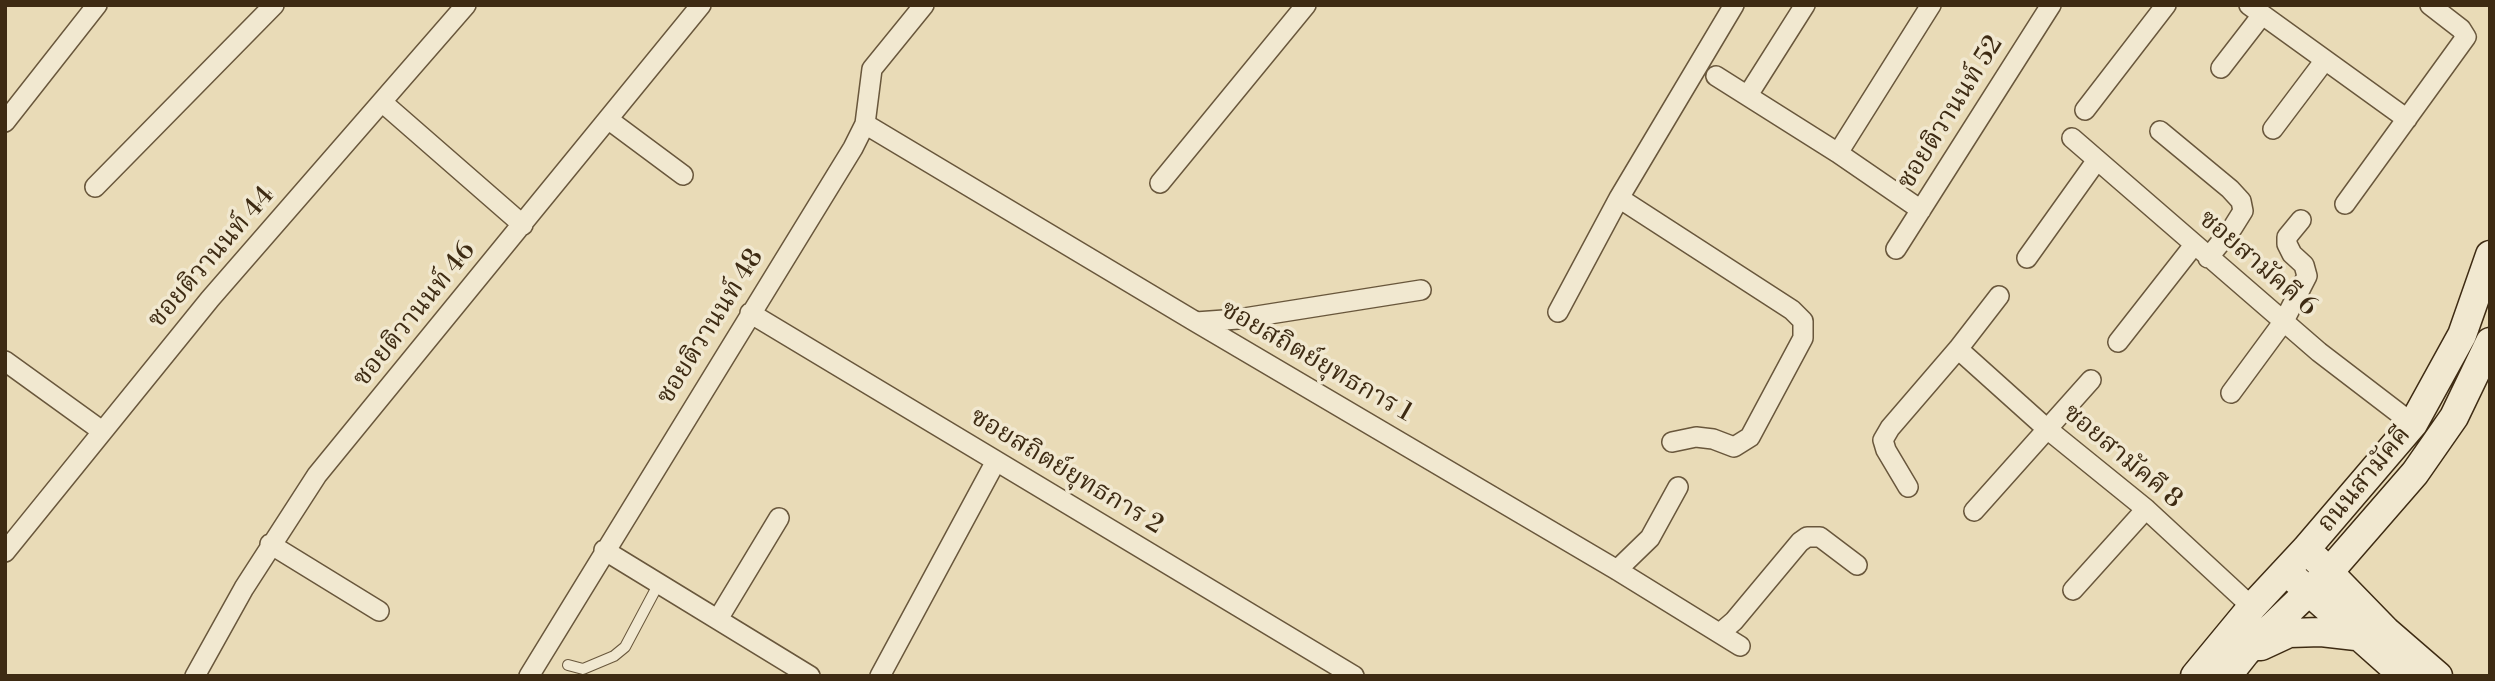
<!DOCTYPE html>
<meta charset="utf-8">
<style>
body{margin:0}
#map{position:relative;width:2495px;height:681px;overflow:hidden;background:#e9dbb7;font-family:"Libre Bodoni",serif}
canvas{display:block}
.frame{position:absolute;inset:0;border:7px solid #3e2b13;pointer-events:none}
</style>
<div id="map">
<canvas width="2495" height="681"></canvas>
<div class="frame"></div>
</div>
<script>
const c = document.querySelector('canvas').getContext('2d');
c.lineJoin = 'round';
const poly = rows => new Path2D(rows.map(r => 'M' + r).join(''));
function stroke(path, color, width, dash) { c.strokeStyle = color; c.lineWidth = width; c.lineCap = dash ? 'butt' : 'round'; c.setLineDash(dash || []); c.stroke(path); }
function drawText(font, color, halo, rows, align = 'center') {
  c.font = font + ' "Libre Bodoni","Noto Serif Thai",serif'; c.lineWidth = 7; c.setLineDash([]); c.textBaseline = 'middle'; c.strokeStyle = halo; c.fillStyle = color; for (const [text, x, y, turn = 0] of rows) {
    c.save(); c.translate(x, y); c.rotate((+turn || 0) * Math.PI / 180); c.textAlign = isNaN(turn) ? turn : align; if (halo) c.strokeText(text, 0, 0); c.fillText(text, 0, 0); c.restore();
  }
}
const service = poly([
 [568,665,583,669,614,656,625,647,659,583]
]);
const minor = poly([
 [2249,5,2407,119],
 [2221,68,2262,15],
 [1716,76,1838,153,1921,210],
 [1748,95,1805,5],
 [382,102,523,225],
 [2085,110,2166,5],
 [609,120,683,175],
 [5,122,97,5],
 [865,124,1196,322,1617,570,1740,646],
 [2273,129,2325,60],
 [2160,131,2230,189,2241,201,2243,211,2233,227,2208,258],
 [2072,138,2319,352,2413,424],
 [1838,153,1931,5],
 [1160,183,1306,5],
 [95,187,274,5],
 [1619,198,1792,310,1803,321,1803,338,1750,437,1734,447,1713,439,1696,437,1672,442],
 [2345,204,2466,37,2461,29,2430,5],
 [1896,249,2051,5],
 [2027,258,2097,160],
 [1558,312,1619,198,1734,5],
 [750,313,1354,676],
 [1196,322,1238,319,1421,290],
 [2118,342,2194,245],
 [1958,349,2046,428,2146,509,2252,607],
 [5,361,102,431],
 [2231,393,2284,321,2307,276,2304,265,2292,254,2287,244,2287,237,2301,220],
 [1908,487,1886,450,1883,440,1890,428,1958,349,1999,296],
 [1974,511,2091,380],
 [270,544,379,611],
 [604,550,810,676],
 [5,552,210,299,466,5],
 [1617,570,1650,538,1678,487],
 [2073,590,2146,509],
 [718,619,779,518],
 [1720,633,1734,621,1800,542,1807,537,1820,537,1857,565],
 [195,676,244,588,317,475,701,5],
 [529,676,853,148,865,124,872,69,924,5],
 [880,676,996,461]
]);
const secondary = poly([
 [2316,559,2386,631,2438,676],
 [2296,580,2404,676],
 [2261,646,2289,633,2321,632,2356,636],
 [2195,676,2252,607,2306,549,2413,424,2462,335,2490,255],
 [2227,676,2246,652,2329,572,2415,473,2454,417,2490,342]
]);
const streetNames = [
 ["ซอยติวานนท์ 52",1951,113,-58],
 ["ซอยติวานนท์ 44",212,258,-49],
 ["ซอยสามัคคี 6",2257,264,41],
 ["ซอยติวานนท์ 46",415,315,-51],
 ["ซอยติวานนท์ 48",711,327,-58],
 ["ซอยสถิตย์ยุทธการ 1",1316,362,30],
 ["ซอยสามัคคี 8",2122,457,40],
 ["ซอยสถิตย์ยุทธการ 2",1066,472,31],
 ["ถนนสามัคคี",2365,480,-50]
];
stroke(service, '#69573c', 12);
stroke(minor, '#69573c', 22);
stroke(secondary, '#3e2b13', 31);
stroke(service, '#f1e8d0', 10);
stroke(minor, '#f1e8d0', 19);
stroke(secondary, '#f1e8d0', 28);
drawText('26px', '#3e2b13', '#f1e8d0', streetNames);
</script>
